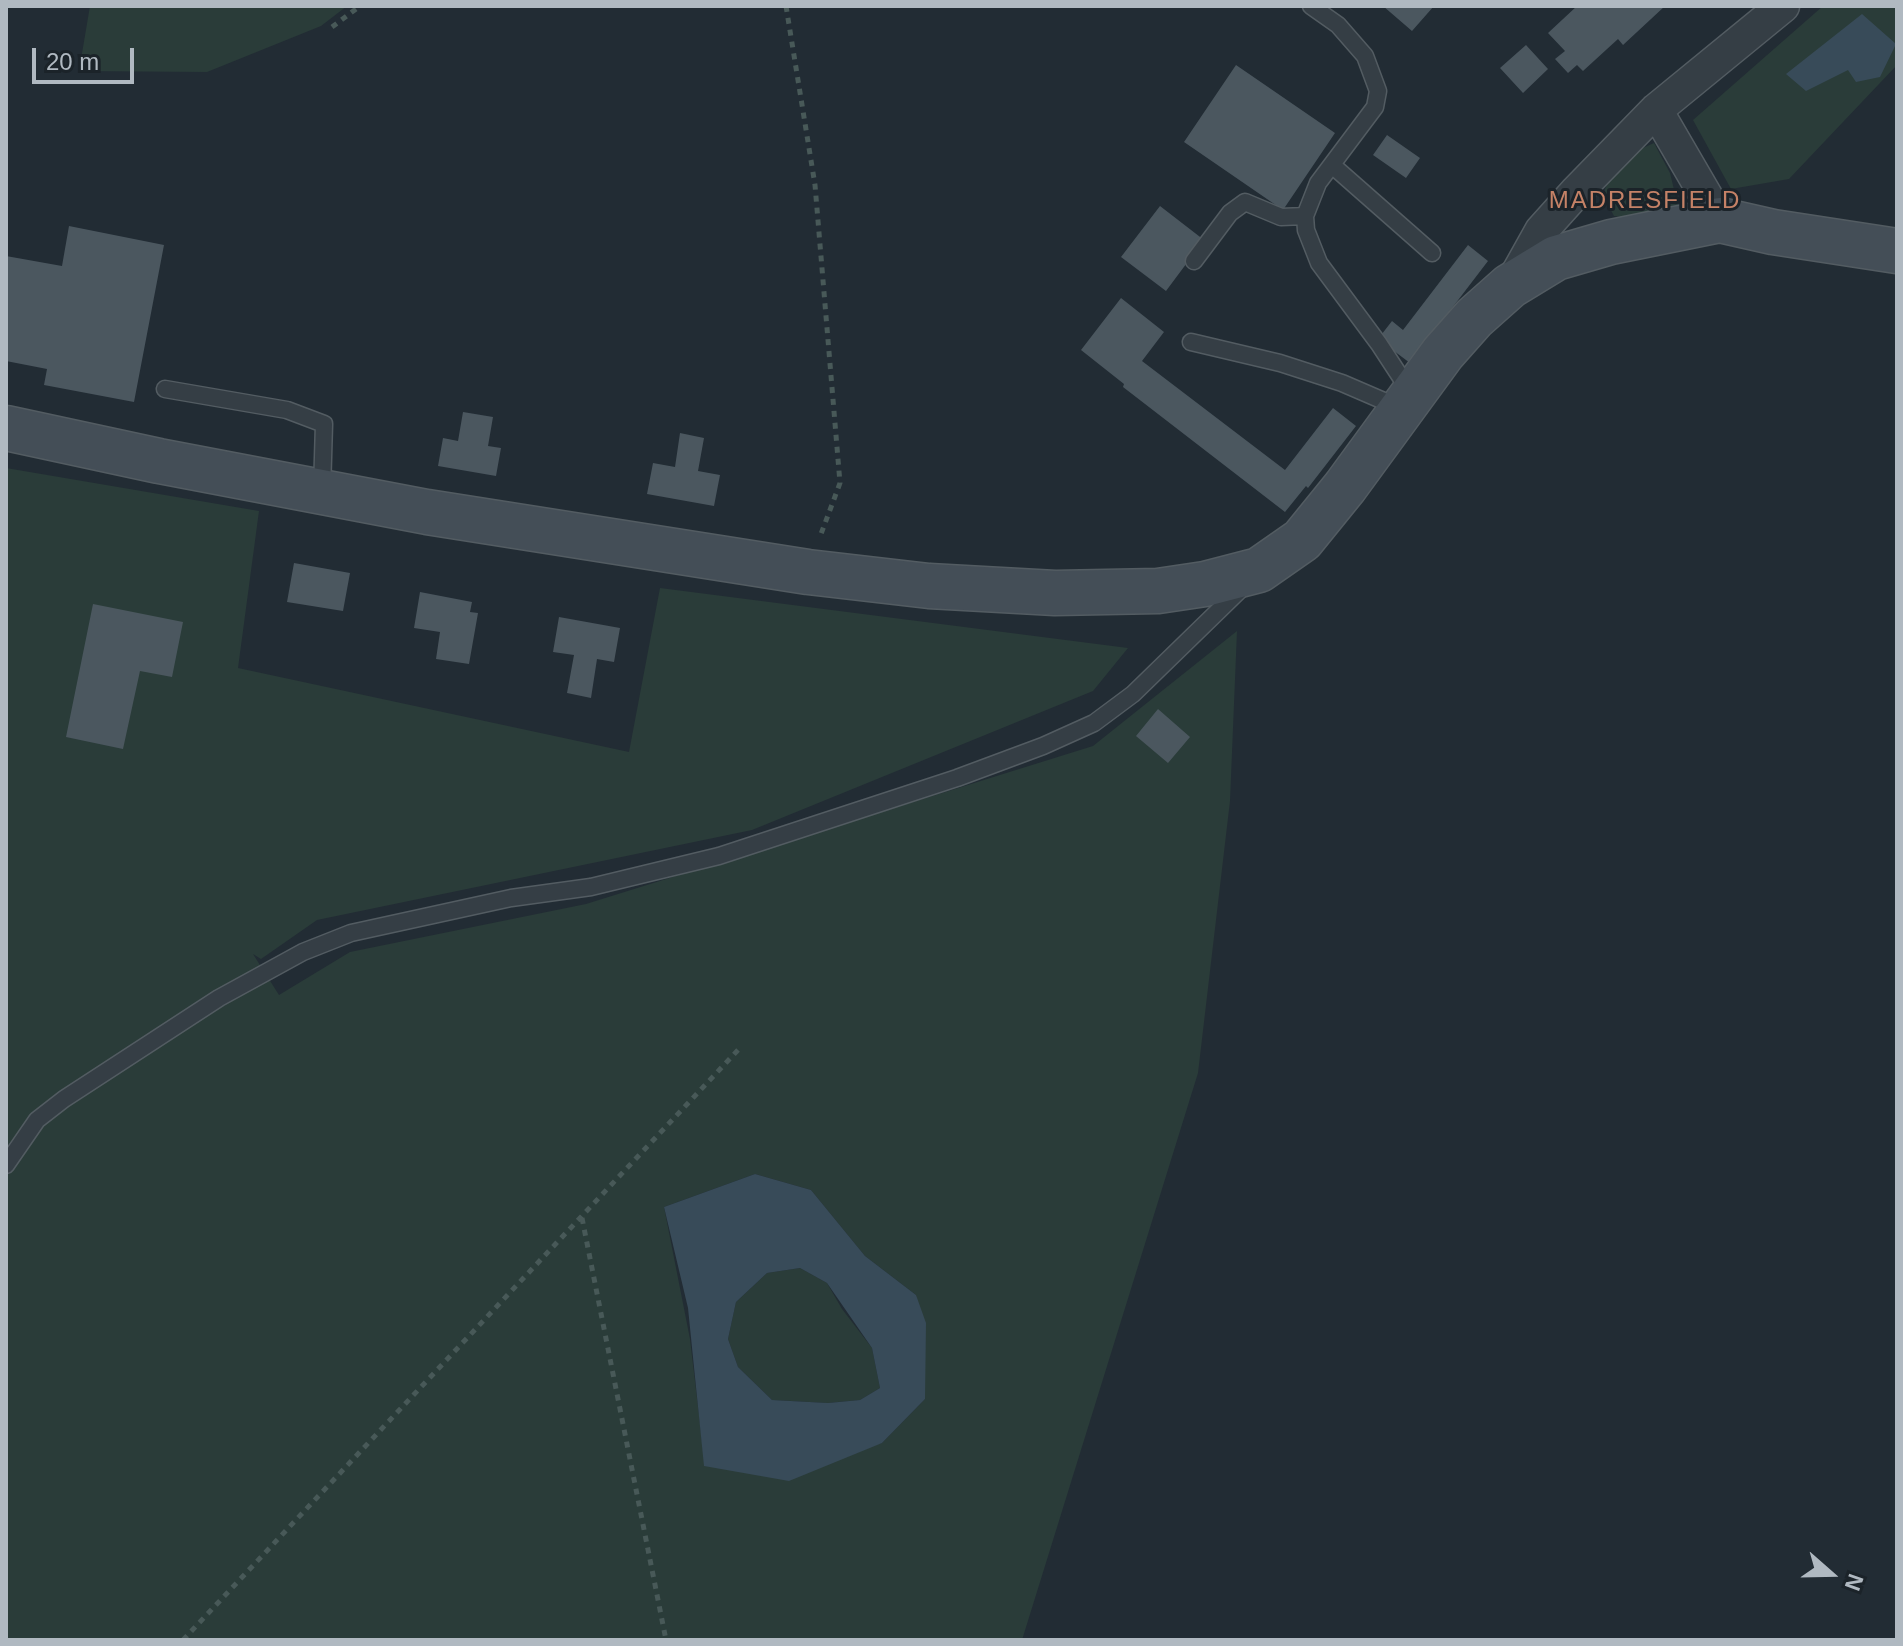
<!DOCTYPE html>
<style>
body{margin:0}
#map{position:relative;width:1903px;height:1646px;overflow:hidden;background:#222c34;font-family:Arial,sans-serif}
canvas{display:block}
.frame{position:absolute;inset:0;border:8px solid #b0b9c1;pointer-events:none}
.north{position:absolute;left:1791px;top:1534px;width:80px;height:80px;-webkit-text-stroke:6px #1b2329;paint-order:stroke;rotate:110deg;font-size:22px;font-weight:700;line-height:32px;text-align:center;color:#b0b9c1}
.north::after{content:'';display:block;margin:auto;width:28px;height:36px;background:#b0b9c1;clip-path:polygon(50% 0,100% 100%,50% 72%,0 100%)}
.scale{position:absolute;left:32px;top:48px;width:102px;height:36px;box-sizing:border-box;border:4px solid #b0b9c1;border-top:0;padding-left:10px;font-size:24px;line-height:28px;white-space:nowrap;color:#b0b9c1;-webkit-text-stroke:6px #1b2329;paint-order:stroke}
</style>
<div id="map">
<canvas width="1903" height="1646"></canvas>
<div class="frame"></div>
<div class="north">N</div>
<div class="scale">20 m</div>
</div>
<script>
const c = document.querySelector('canvas').getContext('2d');
c.lineJoin = 'round';
function fillPath(path, color) { c.fillStyle = color; c.fill(path, 'evenodd'); }
const poly = rows => new Path2D(rows.map(r => 'M' + r).join(''));
function stroke(path, color, width, dash) { c.strokeStyle = color; c.lineWidth = width; c.lineCap = dash ? 'butt' : 'round'; c.setLineDash(dash || []); c.stroke(path); }
function drawText(font, color, halo, rows, align = 'center') {
  c.font = font + ' Arial,sans-serif'; c.lineWidth = 6; c.setLineDash([]); c.textBaseline = 'middle'; c.strokeStyle = halo; c.fillStyle = color; for (const [text, x, y, turn = 0] of rows) {
    c.save(); c.translate(x, y); c.rotate((+turn || 0) * Math.PI / 180); c.textAlign = isNaN(turn) ? turn : align; if (halo) c.strokeText(text, 0, 0); c.fillText(text, 0, 0); c.restore();
  }
}
const green = poly([
 [90,6,347,6,321,26,207,72,79,71],
 [1823,6,1897,6,1897,65,1789,179,1731,189,1693,120],
 [1654,143,1670,173,1678,206,1645,220,1614,216,1603,195,1610,175,1625,156],
 [6,468,259,511,238,668,629,752,660,588,1128,648,1093,691,752,830,317,920,261,959,253,954,279,995,350,952,586,904,1093,746,1237,631,1230,801,1198,1073,1022,1640,6,1640],
 [755,1174,811,1190,865,1256,916,1295,925,1399,882,1443,705,1466,690,1339,664,1207],
 [800,1268,827,1283,842,1309,872,1348,880,1388,860,1400,828,1403,772,1400,738,1367,728,1339,736,1302,767,1273]
]);
const water = poly([
 [1862,14,1896,44,1880,77,1856,82,1848,70,1806,91,1786,74],
 [755,1174,811,1190,865,1256,916,1295,926,1323,925,1399,882,1443,789,1481,704,1466,688,1308,664,1207],
 [800,1268,827,1283,872,1348,880,1388,860,1400,828,1403,772,1400,738,1367,728,1339,736,1302,767,1273]
]);
const building = poly([
 [1383,6,1434,6,1412,31],
 [1577,6,1665,6,1623,45,1618,39,1583,71,1577,65,1568,73,1555,59,1565,51,1548,33],
 [1526,45,1548,69,1523,93,1500,68],
 [1236,65,1335,133,1283,210,1184,142],
 [1387,135,1420,158,1406,178,1373,155],
 [1160,206,1204,240,1166,291,1121,257],
 [69,226,164,245,134,402,44,385,47,369,6,361,6,256,62,266],
 [1468,245,1488,261,1410,363,1378,339,1392,321,1403,330],
 [1121,298,1164,332,1142,361,1285,470,1333,408,1356,426,1308,488,1306,486,1285,512,1123,387,1124,384,1081,350],
 [463,412,493,417,488,446,501,448,496,476,438,466,443,438,458,441],
 [680,433,704,438,698,471,720,475,714,506,647,494,653,463,675,467],
 [294,563,350,573,343,611,287,602],
 [420,592,472,602,470,612,478,613,469,664,436,659,440,632,414,628],
 [93,604,183,622,172,677,140,671,123,749,66,737],
 [559,617,620,628,614,662,597,659,591,698,567,693,574,655,553,652],
 [1158,709,1190,737,1168,763,1136,736]
]);
const path = poly([
 [786,6,815,185,840,483,821,534],
 [332,27,360,6],
 [582,1218,666,1640],
 [183,1640,739,1049]
]);
const lane = poly([
 [1311,6,1338,25,1365,56,1378,91,1375,107,1318,183,1305,216,1306,230,1319,263,1379,344,1411,393],
 [1332,165,1432,253],
 [1194,261,1230,213,1245,202,1281,217,1305,216],
 [1191,342,1280,363,1342,383,1400,408],
 [165,389,287,410,324,424,322,491],
 [6,1165,37,1120,64,1099,219,998,303,952,351,933,511,898,591,887,719,856,957,778,1043,746,1094,723,1133,694,1244,586]
]);
const street = poly([
 [1656,110,1720,220],
 [1512,283,1541,231,1576,192,1656,110,1783,6]
]);
const secondary = poly([
 [6,428,159,461,427,512,808,572,929,586,1055,593,1158,591,1205,584,1259,570,1302,540,1345,487,1443,353,1474,318,1510,286,1556,258,1611,242,1720,220,1773,232,1897,251]
]);
const quarterNames = [
 ["MADRESFIELD",1645,201]
];
fillPath(green, '#2a3c39');
fillPath(water, '#384b59');
fillPath(building, '#4b575f');
stroke(lane, '#535c62', 19);
stroke(street, '#535c62', 35);
stroke(secondary, '#535c62', 47);
stroke(path, '#485958', 5, [6, 6]);
stroke(lane, '#353e45', 16);
stroke(street, '#353e45', 32);
stroke(secondary, '#444e57', 44);
c.letterSpacing = '2px';
drawText('24px', '#c58267', '#1b2329', quarterNames);
c.letterSpacing = '0px';
</script>
